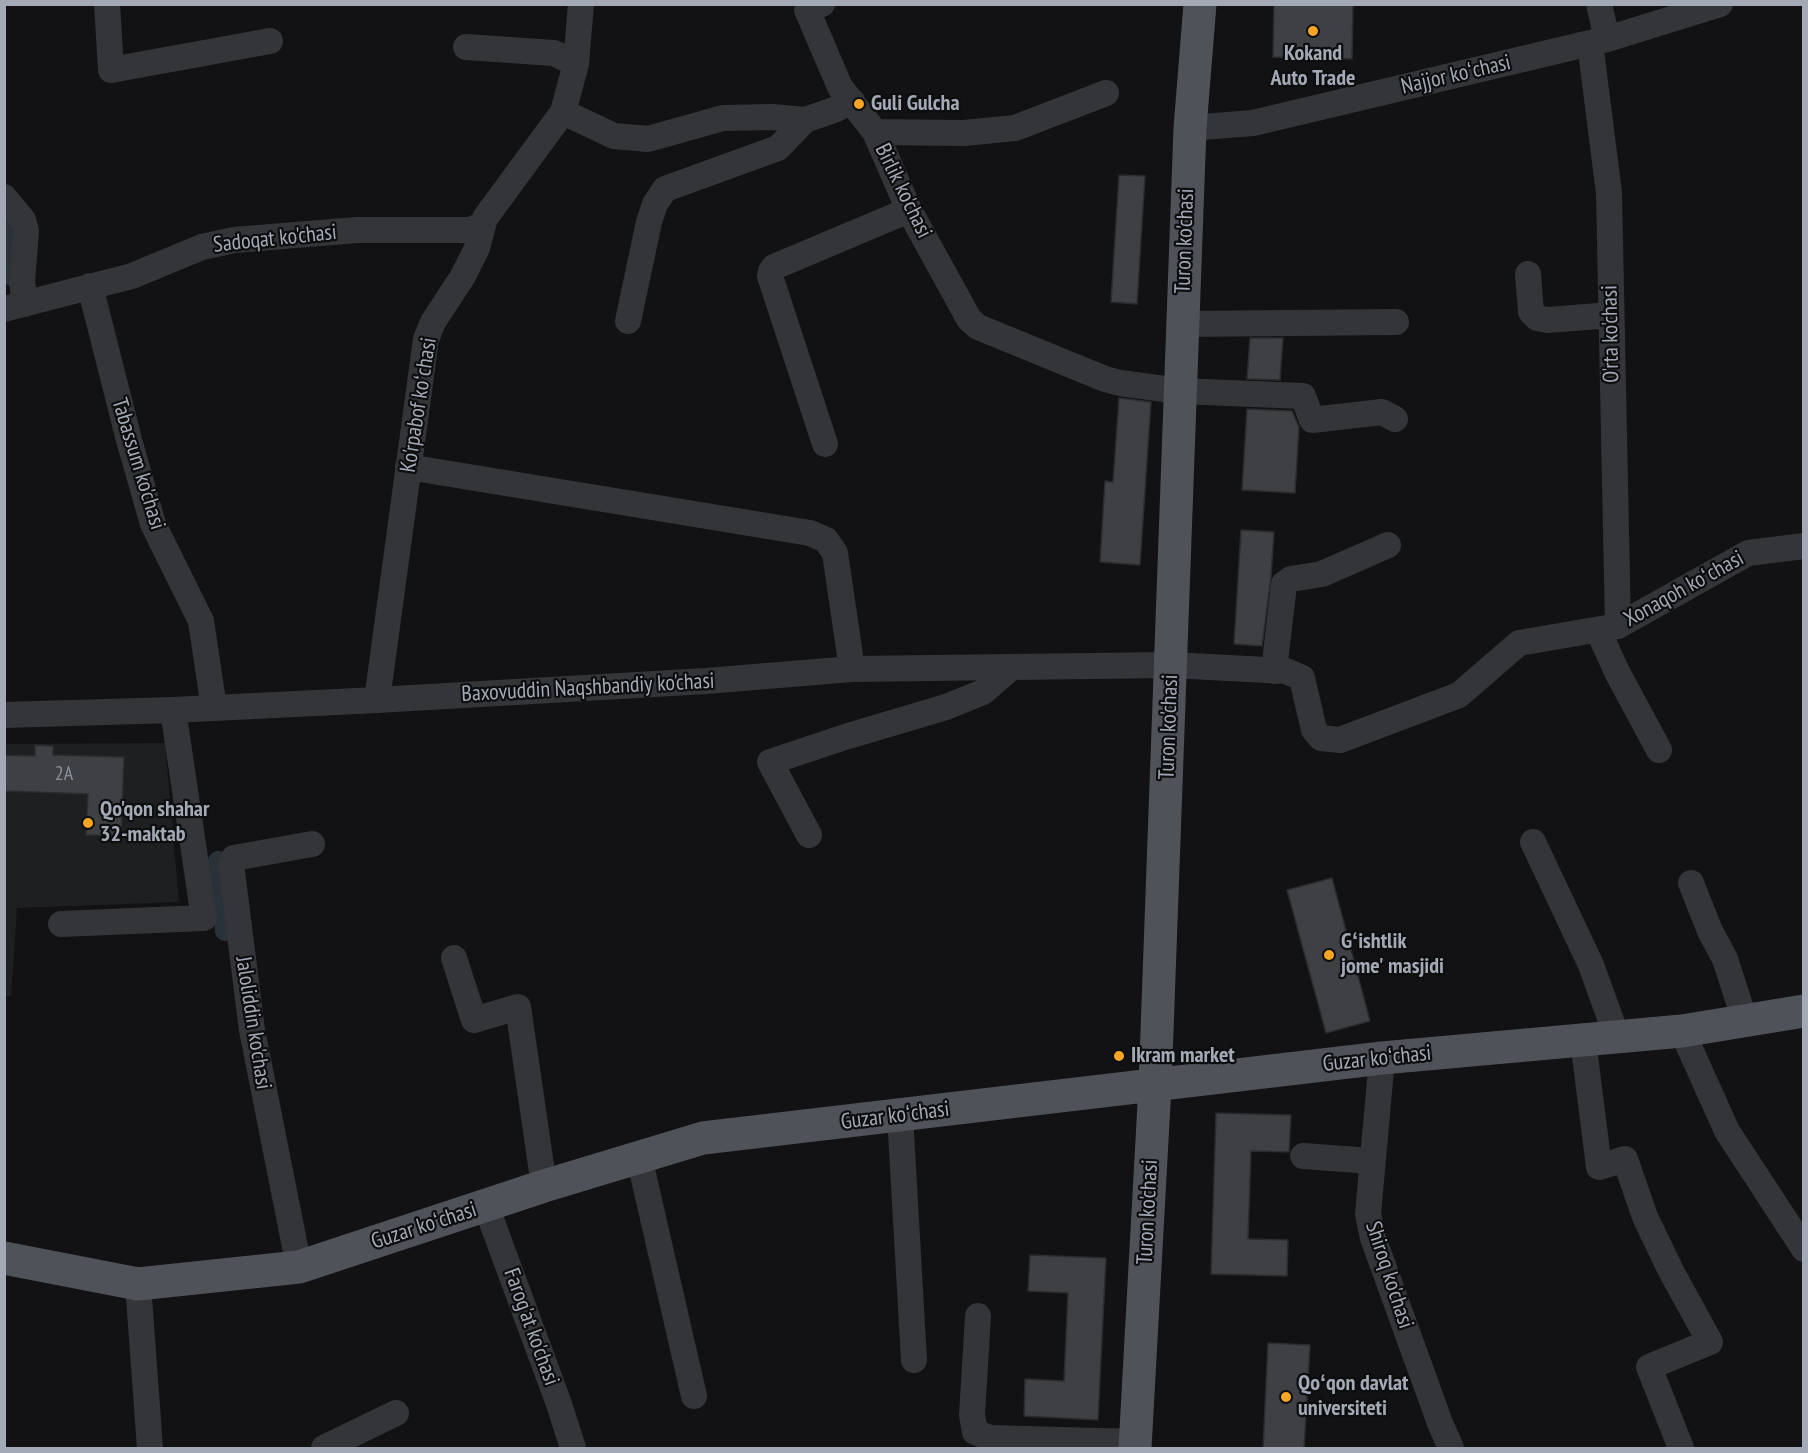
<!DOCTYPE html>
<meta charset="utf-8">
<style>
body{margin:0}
#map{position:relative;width:1808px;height:1453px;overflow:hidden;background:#121214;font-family:"PT Sans Narrow",sans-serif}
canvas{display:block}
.frame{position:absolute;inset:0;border:6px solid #a3aab5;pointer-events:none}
</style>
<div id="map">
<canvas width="1808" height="1453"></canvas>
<div class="frame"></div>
</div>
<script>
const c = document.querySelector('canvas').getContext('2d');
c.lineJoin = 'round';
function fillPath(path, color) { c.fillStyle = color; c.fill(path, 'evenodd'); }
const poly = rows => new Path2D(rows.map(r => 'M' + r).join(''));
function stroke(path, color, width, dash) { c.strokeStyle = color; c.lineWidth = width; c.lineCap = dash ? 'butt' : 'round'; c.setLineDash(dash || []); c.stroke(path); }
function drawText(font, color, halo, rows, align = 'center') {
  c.font = font + ' "PT Sans Narrow",sans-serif'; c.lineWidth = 4.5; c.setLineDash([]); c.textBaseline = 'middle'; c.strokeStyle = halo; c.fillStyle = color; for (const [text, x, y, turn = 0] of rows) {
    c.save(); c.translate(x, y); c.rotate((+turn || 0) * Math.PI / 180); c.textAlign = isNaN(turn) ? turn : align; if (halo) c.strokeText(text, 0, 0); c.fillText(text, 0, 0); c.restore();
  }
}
const built = poly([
 [165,743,179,902,17,908,11,996,5,996,5,744]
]);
const canal = poly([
 [4,212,9,222,12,276],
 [218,861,225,931]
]);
const building = poly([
 [1274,4,1353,4,1352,59,1273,57,1274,4],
 [1119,175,1145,176,1137,304,1111,302,1119,175],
 [1250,338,1283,338,1280,380,1247,379,1250,338],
 [1119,398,1151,402,1140,565,1100,562,1105,481,1113,482,1119,398],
 [1247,409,1292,411,1299,427,1295,493,1242,490,1247,409],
 [1241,530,1274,532,1271,577,1262,646,1234,644,1241,530],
 [35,745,53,746,53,755,124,757,121,836,86,835,88,794,4,791,4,755,35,756,35,745],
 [1332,878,1370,1021,1326,1033,1287,890,1332,878],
 [1216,1113,1291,1115,1289,1152,1251,1151,1248,1239,1288,1240,1287,1276,1211,1274,1216,1113],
 [1030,1255,1106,1258,1098,1420,1024,1416,1025,1379,1064,1381,1068,1293,1028,1291,1030,1255],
 [1268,1343,1310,1345,1304,1449,1263,1449,1268,1343]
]);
const minor = poly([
 [107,4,111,70,270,41],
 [822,4,807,10,840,87,875,132,909,210,969,319,978,327,1105,379,1120,383,1180,391,1303,396,1312,420,1382,412,1395,419],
 [1599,4,1607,39],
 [1590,43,1609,193,1618,626],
 [466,47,554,53,576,64],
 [563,112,614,136,648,139,723,118,772,117,805,120,834,110,852,101],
 [1190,128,1253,123,1607,39,1720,4],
 [875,132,964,133,1015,128,1106,93],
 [4,197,23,220,26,231,22,282,25,304],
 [1528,274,1531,312,1537,318,1548,320,1611,315],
 [90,286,129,440,153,524,201,621,214,708],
 [4,309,132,276,202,247,234,240,357,230,470,230,483,225],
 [628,321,649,222,655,204,665,189,778,148,805,120],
 [1182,324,1396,322],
 [825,444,770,276,771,271,774,267,909,210],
 [408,467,810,533,826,540,835,553,852,669],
 [1598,630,1617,672,1659,750],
 [1274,671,1284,584,1291,579,1322,574,1388,545],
 [377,700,426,339,433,322,463,276,477,248,485,218,563,112,576,64,581,4],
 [4,715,173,710,377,700,706,681,852,669,1171,665,1286,671,1302,678,1314,730,1321,738,1340,740,1459,695,1519,643,1618,626,1748,553,1804,546],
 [809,835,770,762,845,737,946,707,983,692,1012,667],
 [1533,842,1591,965,1617,1037],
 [1691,883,1710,931,1725,959,1745,1021],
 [61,924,204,918,173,710],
 [454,958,474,1020,518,1007,544,1186],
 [1682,1031,1727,1131,1804,1249],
 [1583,1040,1599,1167,1625,1159,1645,1217,1671,1271,1710,1342,1649,1367,1681,1448],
 [1382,1058,1368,1214,1373,1238,1440,1423,1451,1448],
 [900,1115,914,1360],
 [1303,1156,1372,1161],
 [639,1157,694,1396],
 [486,1206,559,1404,573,1448],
 [299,1267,252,1030,231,864,234,858,312,844],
 [138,1284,150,1448],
 [978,1316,972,1415,975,1432,990,1438,1135,1442],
 [324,1448,396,1413]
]);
const major = poly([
 [4,1258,138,1284,299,1267,544,1186,703,1138,1382,1058,1682,1031,1804,1011],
 [1135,1448,1155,1086,1190,128,1200,4]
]);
const markers = [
 [1313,31,6,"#f9a625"],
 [859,104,6,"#f9a625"],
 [88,823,6,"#f9a625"],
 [1329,955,6,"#f9a625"],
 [1119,1056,6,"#f9a625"],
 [1286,1397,6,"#f9a625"]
];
const numberNames = [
 ["2A",64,774]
];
const poiNames = [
 ["Kokand",1313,54,"center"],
 ["Auto Trade",1313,79,"center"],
 ["Guli Gulcha",871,104],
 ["Qo'qon shahar",100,810],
 ["32-maktab",100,835],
 ["Gʻishtlik",1341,942],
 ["jome' masjidi",1341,967],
 ["Ikram market",1131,1056],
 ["Qoʻqon davlat",1298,1384],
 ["universiteti",1298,1409]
];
const streetNames = [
 ["Najjor koʻchasi",1456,75,-13],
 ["Birlik ko'chasi",903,191,64],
 ["Sadoqat ko'chasi",275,239,-6],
 ["Turon ko'chasi",1185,241,-88],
 ["O'rta ko'chasi",1611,334,-91],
 ["Ko'rpabof koʻchasi",419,405,-81],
 ["Tabassum ko'chasi",138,464,73],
 ["Xonaqoh koʻchasi",1684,589,-29],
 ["Baxovuddin Naqshbandiy ko'chasi",588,688,-3],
 ["Turon ko'chasi",1169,727,-88],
 ["Jaloliddin ko'chasi",253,1023,81],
 ["Guzar koʻchasi",1377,1059,-6],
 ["Guzar koʻchasi",895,1116,-7],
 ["Turon ko'chasi",1148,1212,-87],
 ["Guzar koʻchasi",424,1226,-18],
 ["Shiroq ko'chasi",1389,1275,72],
 ["Farog'at ko'chasi",531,1327,70]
];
fillPath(built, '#1e1f21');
stroke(canal, '#283238', 20);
fillPath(building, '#3e4044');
stroke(building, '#2c2c30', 1.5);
stroke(minor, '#333539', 26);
stroke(major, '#4f5258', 33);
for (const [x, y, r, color] of markers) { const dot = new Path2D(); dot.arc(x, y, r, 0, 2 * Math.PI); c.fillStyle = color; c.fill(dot); stroke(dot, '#0d0e0f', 2); }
drawText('20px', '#8a9099', null, numberNames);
drawText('bold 22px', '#a3aab5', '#0d0e0f', poiNames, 'left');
drawText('22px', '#a3aab5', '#0d0e0f', streetNames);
</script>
